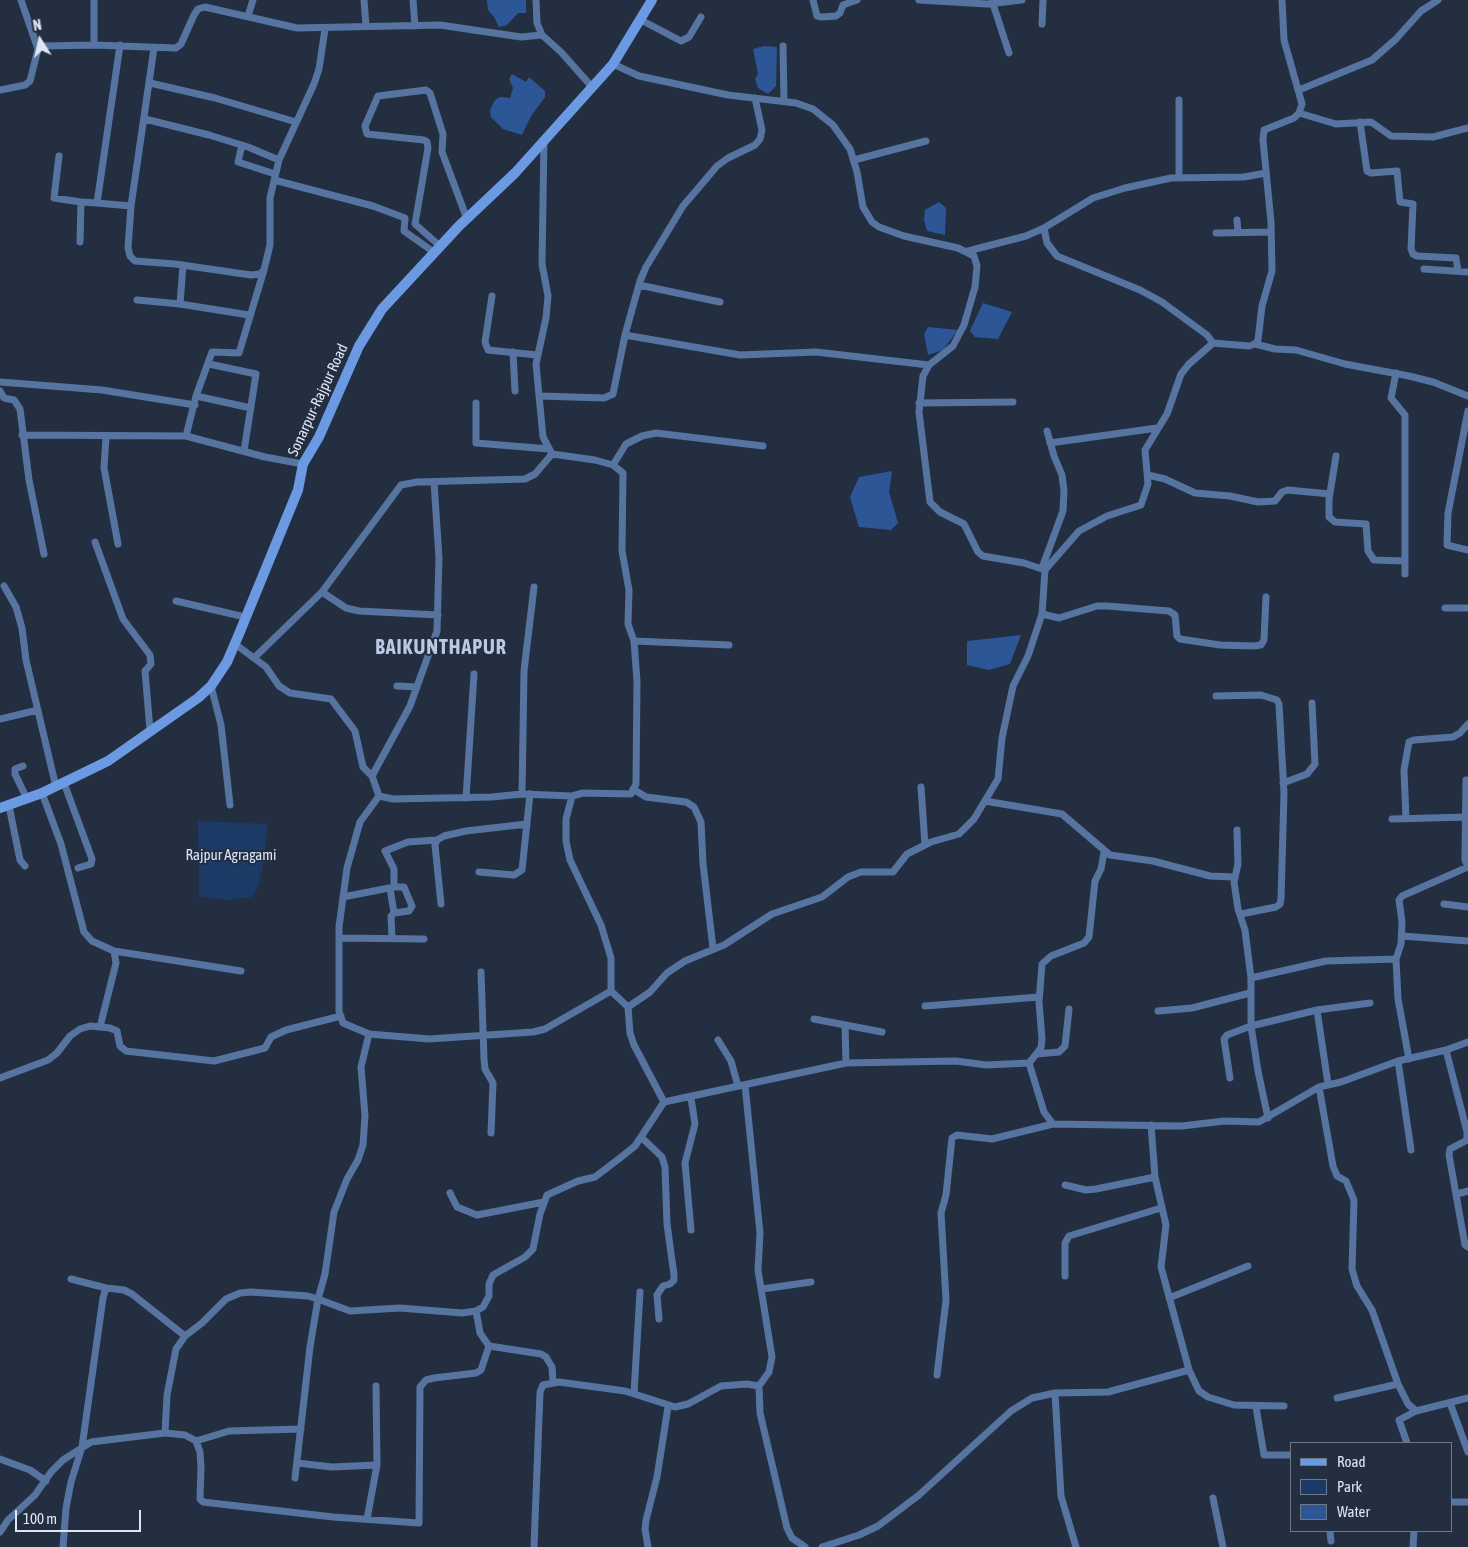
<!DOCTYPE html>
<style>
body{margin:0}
#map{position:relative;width:1468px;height:1547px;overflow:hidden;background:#232f41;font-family:"Asap Condensed",sans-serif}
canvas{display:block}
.legend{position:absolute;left:1290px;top:1442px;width:162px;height:90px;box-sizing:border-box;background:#232f41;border:1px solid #6e7888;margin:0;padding:6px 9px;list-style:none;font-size:15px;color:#dee6f2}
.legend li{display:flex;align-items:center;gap:10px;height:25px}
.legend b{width:25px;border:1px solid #6e7888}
.north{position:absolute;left:15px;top:15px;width:50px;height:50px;-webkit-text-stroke:4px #232f41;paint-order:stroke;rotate:350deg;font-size:14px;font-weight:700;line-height:20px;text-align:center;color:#dee6f2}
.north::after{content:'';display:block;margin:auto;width:18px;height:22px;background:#dee6f2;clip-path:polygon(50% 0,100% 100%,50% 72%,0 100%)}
.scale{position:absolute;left:15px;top:1510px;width:126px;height:22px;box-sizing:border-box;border:2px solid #dee6f2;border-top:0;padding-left:6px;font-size:15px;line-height:18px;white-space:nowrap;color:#dee6f2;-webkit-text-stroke:4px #232f41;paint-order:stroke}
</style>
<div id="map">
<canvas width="1468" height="1547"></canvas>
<ul class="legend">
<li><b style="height:6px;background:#6c9ae2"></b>Road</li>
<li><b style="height:14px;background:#1c3a66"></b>Park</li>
<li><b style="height:14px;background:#2c5695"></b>Water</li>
</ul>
<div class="north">N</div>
<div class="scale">100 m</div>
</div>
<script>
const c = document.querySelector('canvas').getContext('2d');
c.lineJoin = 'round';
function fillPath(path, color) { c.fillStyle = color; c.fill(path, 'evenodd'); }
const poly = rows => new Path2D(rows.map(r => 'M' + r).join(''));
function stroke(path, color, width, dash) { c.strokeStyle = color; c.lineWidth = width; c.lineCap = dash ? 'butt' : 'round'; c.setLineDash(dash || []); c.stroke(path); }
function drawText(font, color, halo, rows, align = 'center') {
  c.font = font + ' "Asap Condensed",sans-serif'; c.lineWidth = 4; c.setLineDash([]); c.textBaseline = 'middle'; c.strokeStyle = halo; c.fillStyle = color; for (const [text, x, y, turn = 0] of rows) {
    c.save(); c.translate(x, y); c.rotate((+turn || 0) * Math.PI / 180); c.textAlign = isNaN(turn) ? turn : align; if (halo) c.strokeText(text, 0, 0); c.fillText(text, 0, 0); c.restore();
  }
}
const green = poly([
 [198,821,268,824,263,866,258,886,252,897,228,900,199,897]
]);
const water = poly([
 [487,0,526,0,526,13,518,13,507,25,499,27,494,17,488,10],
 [764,46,777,47,776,86,768,94,758,88,755,79,758,74,753,49],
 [512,74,526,82,529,77,545,91,545,97,531,116,522,135,503,129,491,117,490,110,495,100,500,97,510,98,513,88,509,79],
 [939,202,946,208,945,235,927,231,924,220,925,210],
 [983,303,1012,312,998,339,975,337,970,331],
 [928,327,958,330,943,350,928,355,924,334],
 [892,471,889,492,898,523,891,530,859,527,850,497,859,477],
 [1021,635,1010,664,989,670,967,665,967,641]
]);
const minor = poly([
 [21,0,38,49],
 [94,0,94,45],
 [364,0,366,26],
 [413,0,415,26],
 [536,0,537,23,542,35,561,52,592,87],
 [813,0,817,16,822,17,836,16,840,13,843,5,857,0],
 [919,0,987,4,1022,0],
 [993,4,1009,53],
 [248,16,253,0],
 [641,20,681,41,689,37,701,17],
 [1042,24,1043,0],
 [120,45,97,203,131,206],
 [783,46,784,101],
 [154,48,131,206,128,248,130,256,135,261,175,264,251,275,260,274,264,270,270,245,270,198,279,160,314,84,319,69,325,29],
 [613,64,639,76,728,95,796,103,813,109,833,125,850,149,857,172,863,207,872,222,879,227,904,236,958,248,974,256,977,266,975,287,964,325,953,346,929,365,923,376,919,412,930,502,940,512,964,524,978,552,983,556,1024,563,1045,570,1042,614,1028,656,1013,686,1002,738,998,779,974,819,959,834,931,842,907,854,893,872,861,872,848,877,822,897,772,914,724,945,685,961,667,973,650,992,628,1007,630,1033,634,1045,664,1102,846,1063,956,1061,986,1065,1029,1063,1044,1112,1053,1124,1182,1126,1224,1121,1259,1122,1319,1087,1341,1082,1398,1061,1446,1050,1468,1042],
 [150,83,215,98,296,122],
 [0,90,25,85,30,81,38,49,43,46,94,45,176,48,181,44,194,15,198,9,205,7,297,28,440,25,521,37,542,35],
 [1299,90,1372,60,1396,39,1421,11,1438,0],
 [1179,100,1179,178],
 [1299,113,1336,124,1371,122,1391,136,1433,137,1468,128],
 [145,119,209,135,248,147,279,160],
 [1360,122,1367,171,1371,173,1397,171,1400,202,1413,204,1411,249,1413,254,1417,256,1456,258,1458,271],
 [242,145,238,162,275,174],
 [59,156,54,198,81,202],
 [854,160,926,141],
 [274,180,373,206,405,218,404,231,435,253],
 [1237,220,1238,232],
 [1044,228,1047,243,1057,256,1140,290,1162,302,1207,335,1213,343],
 [1216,233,1271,232],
 [80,242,81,202,97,203],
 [441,247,415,224,428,148,427,142,424,140,367,134,365,126,378,96,426,90,430,93,443,134,442,152,467,219],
 [968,251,1026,236,1044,228,1093,198,1125,188,1171,178,1244,177,1266,173],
 [1424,269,1468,272],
 [639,285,720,302],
 [492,296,485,342,488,350,537,355],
 [137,300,180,304,183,265],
 [180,304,249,315],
 [625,335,740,355,816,352,929,365],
 [1255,344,1275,349,1296,350,1345,364,1409,376,1433,382,1468,396],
 [513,352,515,391],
 [209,364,256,374,244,451],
 [1396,373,1391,398,1405,415,1405,574],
 [0,382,102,390,195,405],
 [0,391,4,398,14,400,20,409,29,480,44,554],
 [196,396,212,352,239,353,264,270],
 [540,396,604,398,613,394,625,335,640,281,646,267,683,206,717,166,728,158,755,145,760,139,762,130,755,98],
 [476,403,476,443,549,449],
 [919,403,1013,402],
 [1468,411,1448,513,1447,545,1468,550],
 [22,435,186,436,265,457,303,464],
 [186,436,196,396,251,408],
 [106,437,104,468,118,544],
 [1050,443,1157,428],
 [1336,456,1329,499,1329,517,1335,522,1366,524,1368,551,1374,560,1404,561],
 [613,465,626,444,642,436,656,433,763,446],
 [1148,475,1165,479,1195,493,1230,496,1258,502,1275,501,1282,492,1288,490,1330,494],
 [95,542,123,619,150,655,151,664,145,671,150,730],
 [1042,568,1063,511,1064,491,1062,475,1054,456,1047,431],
 [1045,570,1079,531,1107,516,1141,505,1148,484,1145,450,1167,414,1181,374,1189,364,1213,343,1249,346,1255,344,1258,340,1262,306,1272,271,1271,222,1263,140,1264,130,1294,118,1299,113,1302,104,1284,40,1282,0],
 [4,586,16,607,22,628,26,660,56,787],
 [322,592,346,608,359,611,438,615],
 [176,601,245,617],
 [1445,608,1468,608],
 [1042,614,1059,618,1097,606,1107,606,1169,611,1175,615,1177,636,1180,639,1220,645,1254,646,1261,645,1264,640,1266,597],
 [634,641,729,645],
 [235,644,266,667,279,686,290,693,331,699,355,731,363,767,372,776,379,796,393,799,492,797,522,794,572,796,583,793,631,794,636,784,637,681,634,641,628,624,629,590,622,551,623,473,613,465,595,460,552,454,543,437,536,364,546,318,548,296,542,264,544,140],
 [254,658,322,592,401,485,417,482,525,479,535,474,552,454],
 [211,686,221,725,230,805],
 [397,686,417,687],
 [1216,696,1261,695,1277,700,1279,704,1284,793,1281,899,1280,904,1276,907,1241,914],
 [0,719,38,710],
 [23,766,15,769,15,774,27,799],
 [372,776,410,706,437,631,439,558,434,482],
 [1466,780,1465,860,1468,867],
 [64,783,92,859,91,864,78,868],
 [1283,783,1307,774,1315,764,1312,703],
 [921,787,925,845],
 [633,789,646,797,686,802,694,807,701,822,703,864,713,948],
 [42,793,61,844,84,932,92,941,114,951,116,963,100,1027],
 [522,794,524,671,534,587],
 [379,796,360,822,347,868,339,927,339,1011,343,1023,369,1034,429,1039,533,1032,545,1029,611,991],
 [572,796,566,819,566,841,570,860,601,925,611,958,611,991,628,1007],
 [466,798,474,674],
 [985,801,1062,814,1110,855,1153,861,1210,876,1234,877],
 [9,806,20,860,25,866],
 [1392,819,1467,817],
 [1406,819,1404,770,1409,742,1414,740,1453,737,1460,733,1468,724],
 [1237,830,1238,864,1234,882,1238,909,1245,930,1251,978,1251,1026,1258,1071,1268,1118],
 [479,872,514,875,522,870,530,794],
 [390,888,394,913,409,911,412,906,404,887,394,887],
 [343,897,394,887,394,869,385,851,408,842,437,840],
 [441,904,435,845,437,840,444,836,466,831,527,824],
 [1444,904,1468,907],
 [1402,936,1468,941],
 [339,938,424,939],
 [392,938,391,916,394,913],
 [114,951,241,971],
 [481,972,484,1059,485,1069,493,1083,491,1133],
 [1251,978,1326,961,1396,959],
 [925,1006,1039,997],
 [1317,1010,1328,1084],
 [1158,1011,1192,1008,1250,993],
 [814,1019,882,1032],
 [845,1025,846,1063],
 [369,1034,361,1067,365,1116,363,1145,358,1160,347,1179,334,1212,325,1274,318,1299,350,1311,400,1308,462,1313,476,1311,483,1307,489,1296,489,1284,493,1275,525,1257,533,1249,540,1214,547,1195,578,1181,595,1177,620,1158,635,1146,664,1102],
 [718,1040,731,1061,738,1086],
 [1446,1050,1467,1132,1467,1140,1450,1149,1449,1155,1465,1245,1468,1247],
 [1037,1054,1059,1052,1065,1046,1069,1009],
 [1409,1059,1398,999,1396,959,1401,944,1402,922,1399,900,1402,896,1468,867],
 [1398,1061,1411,1150],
 [1029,1063,1041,1048,1042,1039,1039,1002,1042,964,1051,956,1084,943,1089,937,1095,881,1101,869,1104,852],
 [0,1078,48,1060,57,1053,70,1036,80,1029,90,1026,110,1028,117,1031,120,1046,126,1051,214,1061,265,1048,271,1037,286,1030,341,1016],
 [1230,1078,1224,1039,1227,1035,1251,1026,1317,1010,1370,1003],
 [745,1085,760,1233,758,1270,772,1357,769,1372,759,1386,760,1413,787,1528,792,1538,805,1547],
 [1319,1087,1333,1166,1337,1176,1346,1181,1354,1200,1352,1269,1357,1286,1372,1310,1398,1384,1408,1404,1416,1411,1468,1398],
 [691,1098,695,1124,685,1163,691,1230],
 [1151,1125,1155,1177,1166,1225,1161,1267,1189,1370,1199,1391,1208,1397,1234,1405,1284,1406],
 [641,1137,662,1157,665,1167,667,1224,674,1275,674,1280,670,1284,663,1286,657,1295,659,1319],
 [1065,1185,1086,1190,1096,1189,1155,1177],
 [450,1193,457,1207,477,1215,544,1202],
 [1457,1194,1468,1191],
 [1065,1276,1065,1243,1069,1236,1161,1208],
 [71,1279,106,1288],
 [762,1289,811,1282],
 [1169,1298,1248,1266],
 [476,1311,480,1333,489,1346,541,1354,546,1357,552,1367,553,1382],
 [937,1375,946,1300,941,1213,946,1195,952,1138,957,1135,992,1139,1053,1124],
 [634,1393,640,1292],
 [1055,1393,1061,1496,1076,1547],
 [1337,1398,1398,1384],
 [1450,1403,1468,1452],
 [1256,1407,1264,1455,1292,1455],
 [165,1433,167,1395,176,1349,185,1336,202,1323,226,1299,240,1293,251,1292,308,1296,318,1299,310,1347,295,1478],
 [196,1441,229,1431,301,1429],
 [1407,1443,1399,1420,1416,1411],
 [0,1459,30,1470,46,1481],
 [297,1463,332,1467,377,1465],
 [1213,1498,1223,1547],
 [1452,1502,1468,1502],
 [367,1519,377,1465,376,1386],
 [1330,1531,1331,1541],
 [0,1532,8,1520,35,1495,51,1472,63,1460,91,1442,165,1433,185,1435,196,1441,200,1452,201,1467,200,1499,203,1502,333,1517,419,1523,420,1387,426,1380,434,1378,476,1373,481,1370,489,1346],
 [63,1547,66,1508,71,1482,82,1447,103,1298,106,1288,124,1290,132,1294,185,1336],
 [534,1547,540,1392,543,1385,559,1382,625,1391,675,1407,688,1404,721,1386,747,1384,759,1386],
 [648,1547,645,1529,646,1520,657,1477,668,1407],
 [822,1547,859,1535,878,1526,919,1495,1011,1411,1032,1398,1055,1393,1108,1392,1189,1370],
 [1413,1547,1414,1531]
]);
const secondary = poly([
 [0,808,42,793,108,761,198,698,211,686,227,662,239,634,298,490,303,464,319,437,359,346,382,309,459,226,515,173,613,64,652,0]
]);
const streetNames = [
 ["Sonarpur-Rajpur Road",318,400,-65]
];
const parkNames = [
 ["Rajpur Agragami",231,855]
];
const districtNames = [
 ["BAIKUNTHAPUR",441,648]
];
fillPath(green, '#1c3a66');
fillPath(water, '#2c5695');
stroke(minor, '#5774a1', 7);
stroke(secondary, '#6c9ae2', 10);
drawText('15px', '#dee6f2', '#232f41', streetNames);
drawText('15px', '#d8e4f7', '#232f41', parkNames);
c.letterSpacing = '1px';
drawText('bold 20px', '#bbcae2', '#232f41', districtNames);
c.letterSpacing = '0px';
</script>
